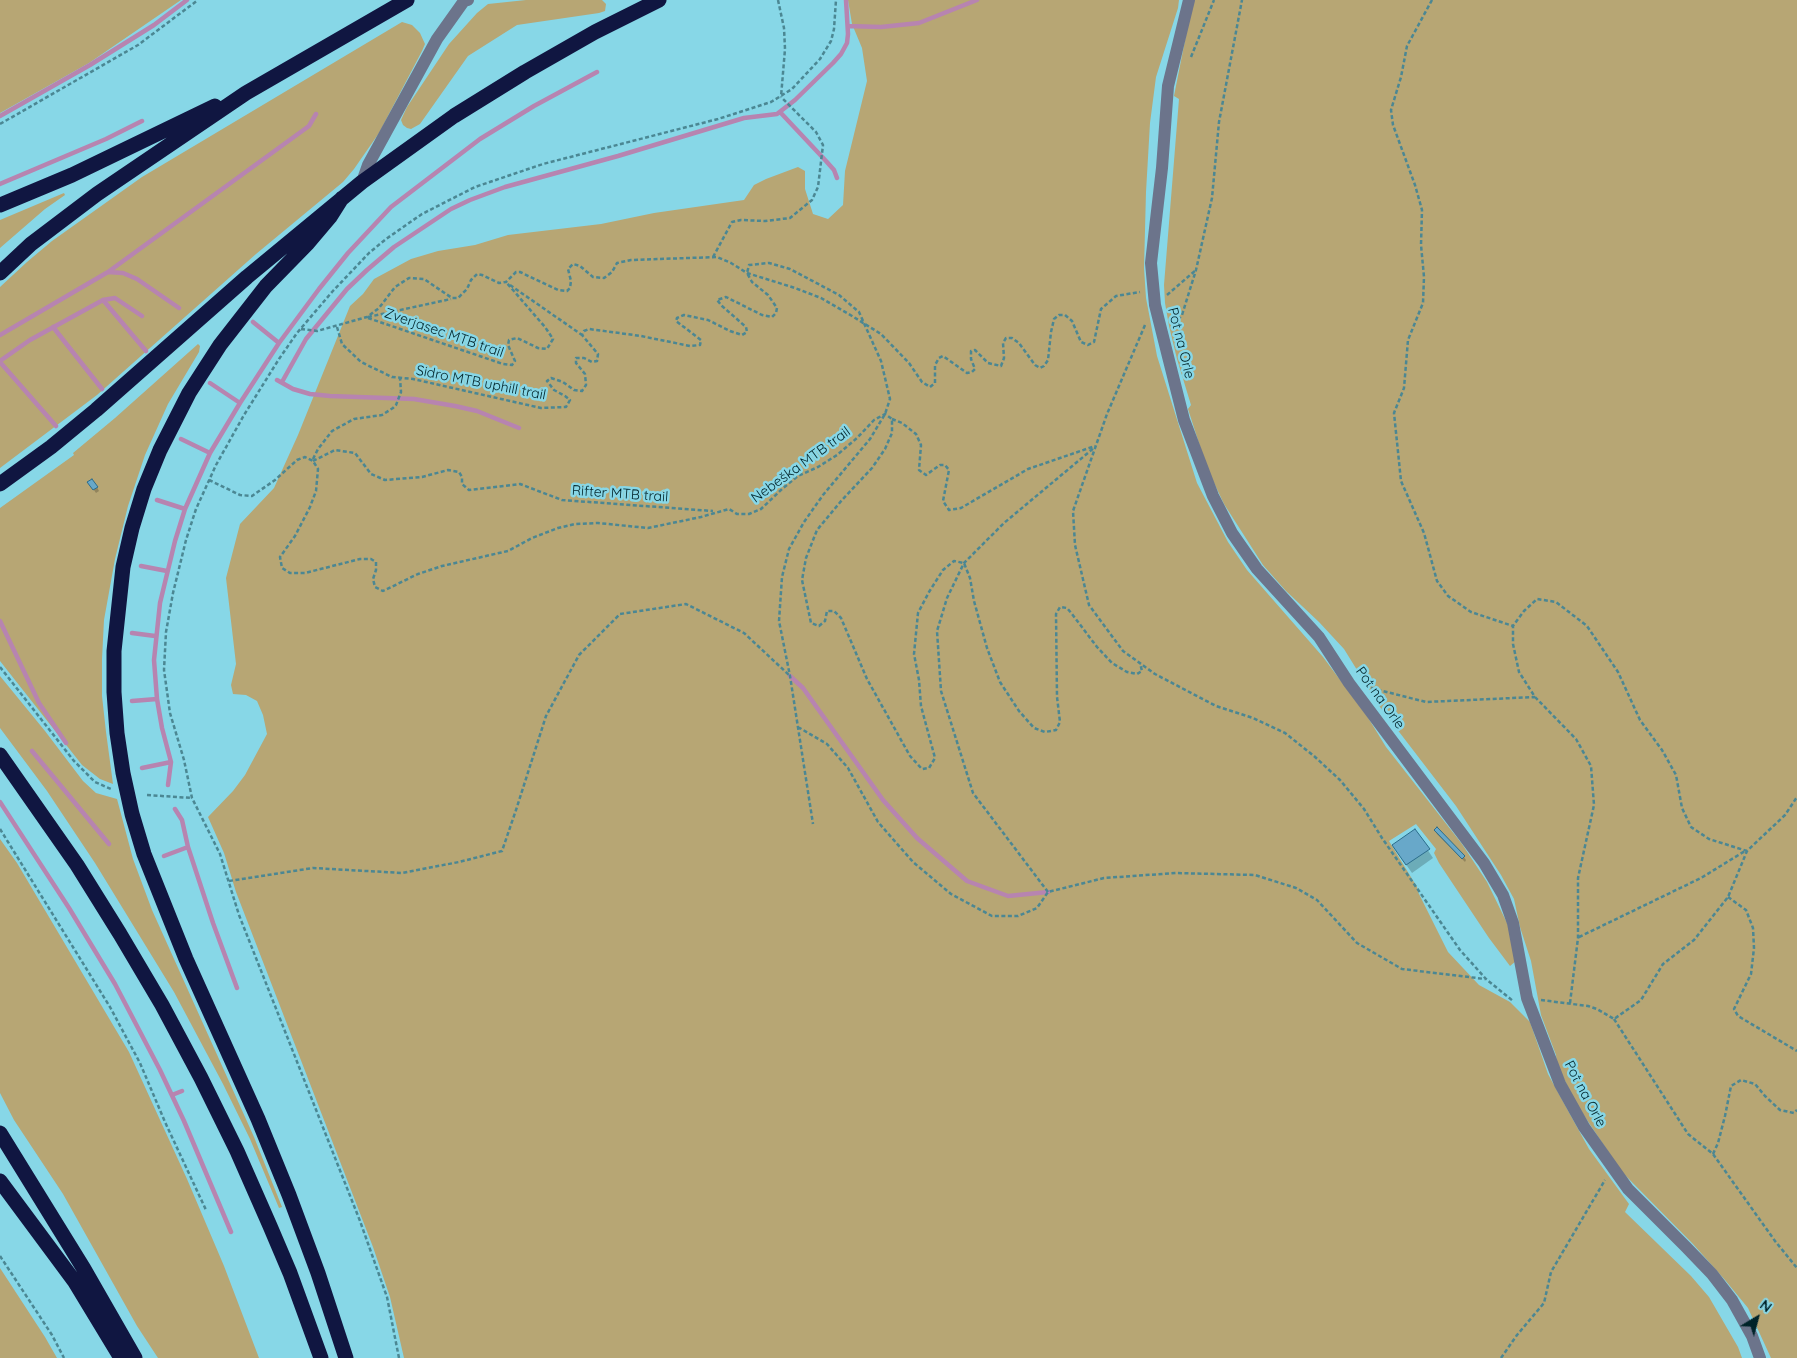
<!DOCTYPE html>
<meta charset="utf-8">
<style>
body{margin:0}
#map{position:relative;width:1797px;height:1358px;overflow:hidden;background:#87d7e7;font-family:Quicksand,sans-serif}
canvas{display:block}
.north{position:absolute;left:1732px;top:1293px;width:50px;height:50px;-webkit-text-stroke:4px #87d7e7;paint-order:stroke;rotate:37deg;font-size:14px;font-weight:700;line-height:20px;text-align:center;color:#002329}
.north::after{content:'';display:block;margin:auto;width:18px;height:22px;background:#002329;clip-path:polygon(50% 0,100% 100%,50% 72%,0 100%)}
</style>
<div id="map">
<canvas width="1797" height="1358"></canvas>
<div class="north">N</div>
</div>
<script>
const c = document.querySelector('canvas').getContext('2d');
c.lineJoin = 'round';
function fillPath(path, color) { c.fillStyle = color; c.fill(path, 'evenodd'); }
const poly = rows => new Path2D(rows.map(r => 'M' + r).join(''));
function stroke(path, color, width, dash) { c.strokeStyle = color; c.lineWidth = width; c.lineCap = dash ? 'butt' : 'round'; c.setLineDash(dash || []); c.stroke(path); }
function drawText(font, color, halo, rows, align = 'center') {
  c.font = font + ' Quicksand,sans-serif'; c.lineWidth = 5; c.setLineDash([]); c.textBaseline = 'middle'; c.strokeStyle = halo; c.fillStyle = color; for (const [text, x, y, turn = 0] of rows) {
    c.save(); c.translate(x, y); c.rotate((+turn || 0) * Math.PI / 180); c.textAlign = isNaN(turn) ? turn : align; if (halo) c.strokeText(text, 0, 0); c.fillText(text, 0, 0); c.restore();
  }
}
const green = poly([
 [0,0,181,0,89,63,0,113],
 [526,0,602,0,606,4,605,11,599,13,517,25,468,56,420,124,411,129,407,128,403,125,401,120,407,107,449,44,477,13,488,4],
 [848,0,1179,0,1178,8,1156,77,1150,123,1146,192,1144,268,1146,298,1157,356,1197,483,1228,542,1247,570,1323,657,1367,716,1386,747,1462,844,1487,882,1508,925,1516,961,1510,966,1489,938,1439,863,1434,853,1436,849,1416,824,1389,841,1417,887,1418,892,1448,952,1479,985,1510,1002,1530,1022,1548,1074,1589,1149,1629,1204,1625,1212,1691,1276,1709,1297,1738,1347,1742,1358,404,1358,390,1297,373,1247,236,892,224,853,208,817,233,791,245,775,267,734,263,715,257,701,246,695,233,694,231,685,236,664,226,578,240,524,274,488,298,435,350,306,363,294,374,279,411,259,438,251,475,245,508,235,601,224,654,213,744,200,754,185,766,179,798,167,805,171,805,189,813,214,828,219,843,205,845,171,867,81,862,48,852,24],
 [1193,0,1797,0,1797,1358,1771,1358,1748,1308,1725,1280,1693,1244,1621,1171,1575,1102,1557,1064,1556,1055,1541,1015,1531,961,1520,927,1514,899,1501,875,1456,806,1380,707,1344,649,1319,622,1286,591,1263,565,1224,504,1207,468,1188,409,1191,405,1177,359,1169,326,1165,303,1164,285,1179,99,1174,96],
 [402,22,412,25,420,33,425,44,422,51,379,133,354,169,343,182,256,254,97,395,0,468,0,287,27,262,52,241,142,177],
 [64,193,65,195,45,209,0,248,0,220],
 [198,344,200,346,199,352,168,404,145,455,128,506,115,559,104,620,102,659,102,696,106,732,113,784,100,779,82,765,0,661,0,508,74,455,73,453,115,418],
 [0,676,45,731,83,781,96,793,117,799,133,859,152,910,254,1137,282,1207,279,1208,250,1139,223,1084,174,992,95,863,47,791,0,728],
 [0,839,17,863,129,1052,187,1179,224,1266,259,1358,158,1358,137,1326,63,1194,14,1120,0,1093],
 [0,1268,45,1337,57,1358,0,1358]
]);
const shadow = poly([
 [89,483,97,487,99,491,96,493],
 [1437,829,1464,857,1466,860,1465,862,1437,834,1435,830],
 [1415,831,1433,858,1412,873,1398,853]
]);
const stream = poly([
 [848,26,881,27,919,23,977,0],
 [780,112,826,161,834,170,837,178],
 [0,116,90,65,154,25,187,0],
 [0,184,106,139,142,121],
 [108,272,123,273,137,279,179,308],
 [103,300,146,351],
 [253,322,279,343],
 [53,327,102,389],
 [0,335,108,272,309,126,316,114],
 [0,361,30,340,103,300,115,298,142,316],
 [0,362,56,426],
 [277,380,293,389,310,394,330,396,414,399,455,406,477,411,519,428],
 [282,382,306,339,347,289,367,270,394,247,451,209,470,200,505,187,618,156,744,118,777,114,795,100,833,63,841,54,847,43,848,34,846,0],
 [210,383,240,403],
 [181,439,210,453],
 [157,500,185,509],
 [141,566,167,571],
 [0,621,39,703,66,743],
 [132,633,155,636],
 [790,676,803,688,883,800,917,838,967,881,1008,896,1048,892],
 [132,701,157,699],
 [32,751,109,844],
 [142,768,171,762],
 [168,785,171,762,162,728,157,699,154,660,160,603,175,541,185,509,210,453,240,403,279,343,319,289,348,253,391,207,480,139,534,106,597,72],
 [0,802,69,908,115,984,160,1070,184,1121,231,1232],
 [175,809,182,820,188,847,213,923,237,988],
 [164,856,188,847],
 [172,1095,182,1091]
]);
const building = poly([
 [92,479,98,487,93,490,87,482,92,479],
 [1437,827,1465,856,1462,859,1434,830,1437,827],
 [1415,829,1430,849,1406,865,1392,845,1415,829]
]);
const path = poly([
 [778,0,784,28,785,49,781,97],
 [1432,0,1407,46,1401,77,1391,110,1393,125,1415,185,1422,210,1421,245,1424,277,1423,303,1408,340,1404,388,1394,413,1401,481,1424,533,1437,581,1448,596,1471,612,1513,626],
 [1191,57,1214,0],
 [0,124,138,45,198,0],
 [713,257,732,222,741,220,765,221,790,218,812,200,818,187,823,145,816,132,781,97],
 [510,285,582,335],
 [1167,295,1196,270],
 [368,317,451,299],
 [368,318,503,364,512,365,515,361,508,345,509,340,517,338,538,348,547,349,553,339,545,327,506,282],
 [1145,325,1107,414,1073,511,1075,545,1089,605,1123,651,1155,674,1216,706,1253,718,1285,733,1314,756,1340,780,1364,809,1382,838,1460,950,1486,979,1513,1001],
 [1174,325,1182,315,1196,270,1212,198,1219,122,1242,0],
 [337,327,342,344,361,362,392,377,413,379,541,408,566,407,570,400,565,396,554,390,547,381,551,378,563,382,574,390,582,391,586,385,585,374,576,363,576,358,584,358,592,362,597,361,598,354,582,335,584,331,589,329,641,336,690,346,700,345,701,340,676,321,677,318,684,315,708,320,730,331,742,335,747,332,746,327,722,306,717,300,726,297,762,315,772,317,776,313,777,308,768,295,752,282,747,273,749,265,769,263,790,269,839,295,859,312,881,361,890,399,885,414,870,439,823,495,804,522,789,549,782,577,779,621,790,676,813,824],
 [301,329,317,331,367,317,379,308,395,287,409,278,424,279,452,298,458,298,467,289,471,280,477,274,482,275,499,283,506,282,516,272,520,272,558,290,567,291,570,288,571,281,568,269,573,264,580,266,593,277,604,278,612,272,617,263,631,260,717,257,731,263,747,273,795,288,821,298,852,316,881,334,909,363,922,382,930,387,935,383,935,365,939,358,943,356,967,373,972,372,975,369,971,359,971,351,975,350,988,363,1001,366,1004,358,1003,343,1006,338,1012,338,1019,343,1035,365,1040,368,1044,366,1048,360,1051,332,1054,319,1059,315,1065,315,1072,321,1081,342,1088,345,1094,342,1101,309,1116,296,1140,292],
 [892,419,902,423,916,434,921,445,919,470,926,475,940,465,945,465,949,470,943,501,949,510,961,508,1028,469,1095,446],
 [313,459,318,449,332,431,354,419,382,415,393,408,396,405,401,392,400,378],
 [313,461,335,450,355,453,371,474,385,480,422,477,448,470,459,472,462,477,462,484,469,490,520,484,562,500,713,511],
 [209,480,240,495,252,496,275,480,297,460,305,457,313,461,318,469,316,491,310,507,295,536,280,557,282,568,290,573,305,573,360,559,371,559,376,562,376,570,373,579,375,587,383,591,418,574,442,566,508,551,532,538,558,528,575,524,598,523,648,528,701,517,729,509,737,514,749,514,761,509,782,489,798,476,818,467,837,455,857,438,874,420,885,414,892,419,892,433,885,449,872,468,842,500,817,530,806,558,802,580,811,623,819,626,825,621,827,611,834,611,841,618,867,679,910,756,922,769,929,768,935,758,921,706,919,680,914,654,918,613,929,592,943,570,954,561,964,563,970,578,974,601,987,648,1000,682,1019,711,1034,728,1045,732,1056,730,1060,722,1057,697,1056,614,1060,607,1067,608,1072,614,1097,647,1112,663,1127,672,1137,674,1142,671,1140,663],
 [0,667,74,761,95,782,111,789],
 [1371,688,1426,702,1535,697],
 [798,727,827,744,848,768,878,822,913,862,951,894,992,916,1018,916,1037,908,1048,892,1104,878,1176,873,1255,875,1296,888,1317,900,1357,943,1402,969,1485,979],
 [147,795,192,798],
 [0,829,110,1007,140,1063,165,1122,206,1210],
 [229,881,313,868,402,873,459,862,502,851,516,810,546,716,579,655,620,614,686,604,744,633,789,675],
 [1048,892,973,793,941,691,937,631,947,598,964,563,1004,523,1095,447],
 [1728,897,1746,910,1753,928,1754,948,1751,974,1734,1009,1738,1016,1797,1051],
 [1579,937,1701,878,1745,851],
 [1541,1000,1588,1006,1597,1009,1614,1019,1641,1000,1663,964,1694,940,1728,897,1747,851,1785,815,1797,797],
 [1570,1003,1578,938,1578,878,1594,805,1591,766,1576,739,1535,697,1519,672,1513,644,1513,626,1524,611,1537,599,1556,602,1587,626,1618,672,1640,720,1662,750,1676,775,1682,808,1691,827,1709,839,1747,851],
 [1614,1019,1688,1134,1713,1154,1775,1241,1797,1268],
 [1713,1154,1718,1143,1725,1116,1731,1086,1741,1080,1755,1084,1765,1096,1780,1110,1794,1113,1797,1110],
 [0,1256,52,1335,64,1358],
 [399,1358,387,1297,360,1221,239,915,220,854,192,798,184,760,170,713,164,670,166,632,173,593,186,540,196,509,216,465,244,415,279,359,297,333,332,292,369,253,386,239,422,214,475,187,543,164,718,119,771,102,792,89,820,59,831,41,834,29,836,0],
 [1501,1358,1517,1335,1544,1303,1551,1272,1605,1180]
]);
const minor = poly([
 [1189,0,1168,86,1162,168,1151,263,1155,305,1184,420,1213,496,1232,533,1257,569,1319,637,1349,683,1484,863,1503,895,1513,923,1527,998,1560,1084,1584,1127,1628,1189,1686,1247,1712,1274,1732,1300,1752,1336,1760,1358],
 [362,182,368,165,437,39,464,1,468,0]
]);
const highway = poly([
 [342,198,330,217,308,243,266,286,220,345,189,393,160,450,144,489,132,528,123,567,114,651,114,692,117,733,123,773,132,814,144,854,186,959,258,1119,289,1195,318,1273,346,1358],
 [0,205,72,175,215,106],
 [0,273,31,244,97,194,246,93,407,0],
 [0,484,51,447,96,410,247,277,362,182,454,116,525,72,595,32,659,0],
 [0,755,77,865,120,934,162,1005,201,1078,237,1151,270,1226,290,1273,321,1358],
 [0,1133,84,1269,135,1358],
 [0,1181,75,1282,121,1358]
]);
const streetNames = [
 ["Zverjasec MTB trail",444,333,19],
 ["Pot na Orle",1181,343,76],
 ["Sidro MTB uphill trail",481,383,11],
 ["Nebeška MTB trail",801,465,-36],
 ["Rifter MTB trail",620,494,4],
 ["Pot na Orle",1380,698,54],
 ["Pot na Orle",1585,1094,62]
];
fillPath(green, '#b7a674');
fillPath(shadow, '#0003');
stroke(stream, '#b784b0', 4.5);
fillPath(building, '#68a8c9');
stroke(building, '#2b6c8b', 1);
stroke(path, '#4b8793', 2.5, [4, 2.5]);
stroke(minor, '#6c748b', 12);
stroke(highway, '#101641', 15);
drawText('14px', '#002329', '#87d7e7', streetNames);
</script>
